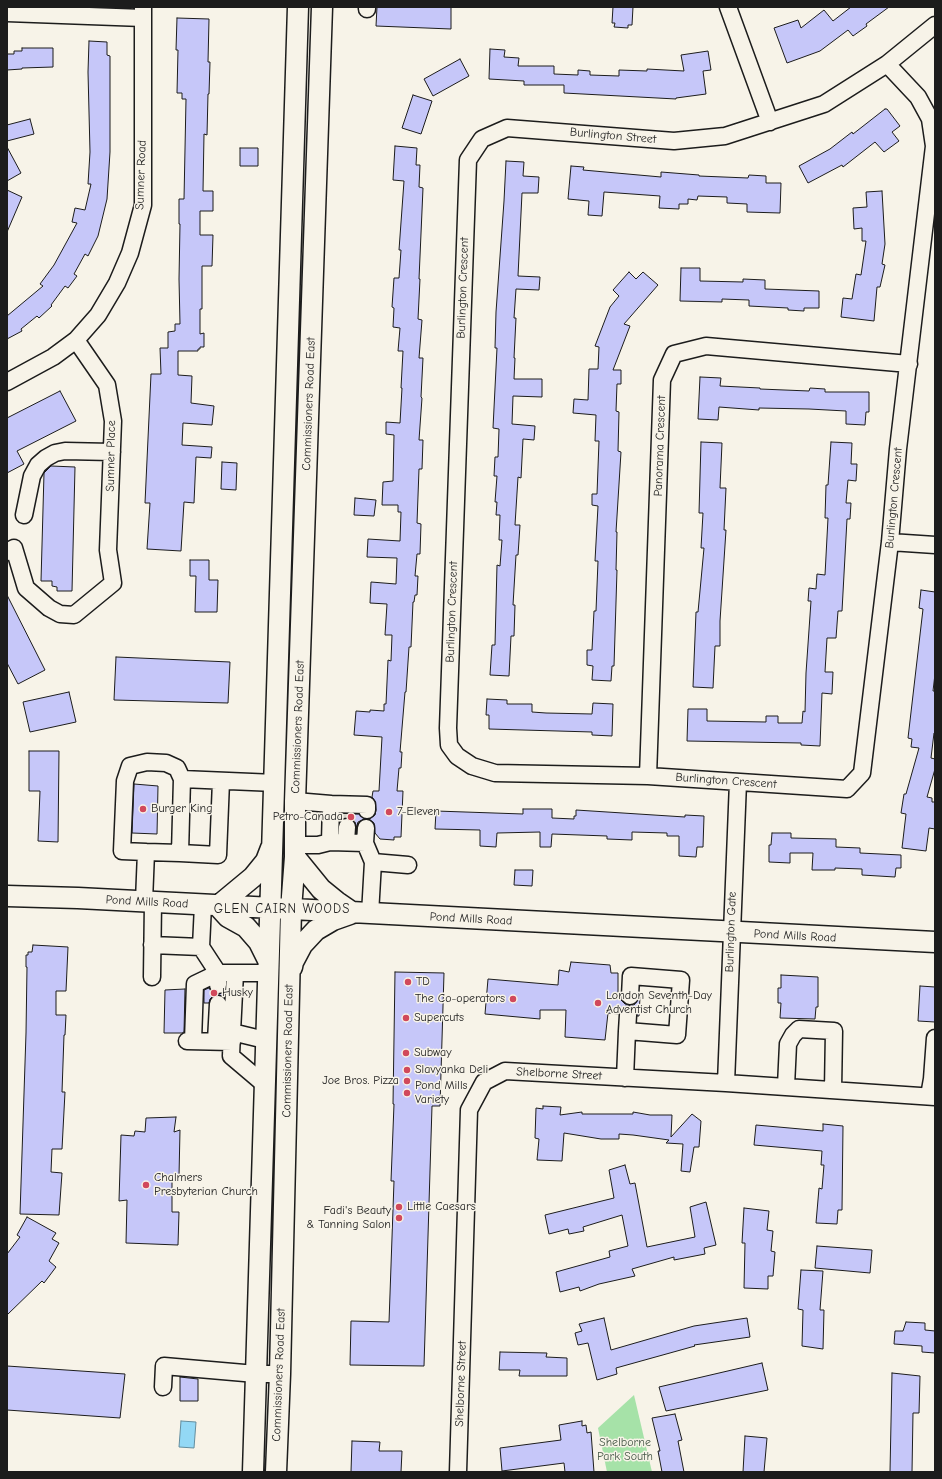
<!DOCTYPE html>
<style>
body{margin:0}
#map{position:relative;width:942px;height:1479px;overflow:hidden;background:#f7f3e8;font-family:"Comic Neue",sans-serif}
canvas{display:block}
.frame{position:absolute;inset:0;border:8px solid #1c1c1c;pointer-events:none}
</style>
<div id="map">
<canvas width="942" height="1479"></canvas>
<div class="frame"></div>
</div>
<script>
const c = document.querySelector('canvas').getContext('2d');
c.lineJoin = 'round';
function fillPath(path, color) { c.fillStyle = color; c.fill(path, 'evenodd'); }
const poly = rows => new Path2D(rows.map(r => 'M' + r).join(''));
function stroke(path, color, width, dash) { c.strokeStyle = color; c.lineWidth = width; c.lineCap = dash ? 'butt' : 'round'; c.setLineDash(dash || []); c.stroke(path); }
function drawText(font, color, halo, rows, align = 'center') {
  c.font = font + ' "Comic Neue",sans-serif'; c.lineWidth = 3; c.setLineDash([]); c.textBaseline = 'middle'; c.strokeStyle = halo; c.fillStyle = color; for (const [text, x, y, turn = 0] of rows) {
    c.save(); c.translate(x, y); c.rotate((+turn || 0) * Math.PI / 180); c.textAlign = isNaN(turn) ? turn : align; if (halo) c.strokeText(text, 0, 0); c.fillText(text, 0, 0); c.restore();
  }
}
const green = poly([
 [634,1395,652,1472,607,1472,598,1428]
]);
const water = poly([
 [181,1421,196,1422,194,1448,179,1447,181,1421]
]);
const building = poly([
 [377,7,451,7,451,29,376,26,377,7],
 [613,7,633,7,632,25,628,25,628,28,614,27,615,23,612,23,613,7],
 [851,7,889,7,866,24,867,26,853,36,848,30,820,51,787,63,774,28,798,20,801,28,824,10,833,21,851,7],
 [177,18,209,19,208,62,210,62,209,94,208,94,207,135,204,134,203,191,213,191,213,211,200,211,200,235,213,235,212,266,202,266,202,309,200,309,200,334,204,333,204,347,200,347,200,349,198,349,198,351,178,351,178,375,192,376,191,403,214,406,212,425,183,423,182,445,212,447,211,458,196,457,194,503,184,502,181,551,147,549,150,503,145,503,151,374,161,374,160,348,168,348,168,332,175,331,175,324,180,324,179,279,180,224,179,224,179,199,184,199,186,99,182,99,182,93,177,93,178,50,176,50,177,18],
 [89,41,107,42,107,55,110,56,110,152,107,199,98,236,88,256,85,254,74,274,77,276,68,288,65,286,51,305,52,306,39,318,37,316,21,329,22,331,7,339,7,316,43,286,40,284,54,265,77,223,72,222,75,208,85,210,91,184,88,184,90,152,88,72,89,41],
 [22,48,53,48,53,67,22,68,22,69,7,70,7,54,14,54,14,51,22,51,22,48],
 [490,49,505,50,504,57,519,58,518,66,554,66,554,74,578,75,578,70,590,71,590,75,619,76,619,70,647,71,647,69,684,71,681,55,708,51,711,70,703,71,706,94,676,98,676,99,564,93,564,85,524,85,524,81,489,79,490,49],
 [460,59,469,76,433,96,424,79,460,59],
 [413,95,432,101,421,134,402,128,413,95],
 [885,109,887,109,900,126,892,132,899,141,884,152,875,142,843,167,842,165,808,183,799,166,830,149,852,132,853,134,885,109],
 [30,119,34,134,7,141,7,125,30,119],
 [395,146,417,148,416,165,420,165,419,187,423,188,419,279,420,279,418,319,422,320,419,358,423,358,421,397,422,398,419,440,423,440,422,469,419,469,417,523,421,524,420,554,417,554,415,576,418,576,417,595,415,595,414,602,413,602,411,647,409,647,406,692,405,692,400,752,402,752,401,768,399,768,397,791,403,791,401,837,394,837,394,840,380,839,375,833,374,823,369,819,375,815,376,810,375,801,372,797,373,791,379,791,382,737,354,735,356,711,370,712,370,710,384,711,384,704,386,704,388,660,391,661,392,635,385,635,387,604,370,603,371,582,396,584,397,558,367,557,368,539,400,541,401,512,398,512,398,505,382,505,383,482,393,481,394,435,386,434,386,422,400,423,402,388,401,388,403,351,398,351,400,328,393,327,394,308,392,307,394,278,399,278,401,250,399,250,404,181,393,180,395,146],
 [7,147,21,173,7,181,7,147],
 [240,148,258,148,258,166,240,166,240,148],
 [506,161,524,162,523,176,539,177,538,193,522,193,518,276,540,277,539,290,516,289,514,318,516,318,514,358,515,358,514,379,542,379,542,397,513,396,512,424,535,426,534,440,523,439,521,478,518,477,515,525,520,525,518,555,516,555,513,605,515,605,514,636,511,636,509,676,490,675,492,645,495,645,497,565,500,566,502,540,499,540,500,515,496,515,497,502,495,502,497,476,494,476,495,457,498,457,499,429,493,428,497,348,495,348,496,312,504,201,506,161],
 [571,166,584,167,583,170,661,177,661,172,699,175,699,176,748,178,749,175,766,176,766,183,781,183,780,213,747,212,747,204,727,203,727,197,698,196,697,200,688,199,688,204,679,204,679,209,659,208,660,196,604,192,602,216,588,215,589,201,568,199,571,166],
 [7,190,22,197,7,232,7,190],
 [882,191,885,244,882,264,885,265,880,287,877,287,874,321,841,317,843,298,852,299,856,274,861,275,866,241,862,241,862,228,854,229,853,208,867,207,866,192,882,191],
 [681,268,700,268,700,281,743,282,743,279,765,280,765,289,819,291,819,308,804,308,804,311,788,310,788,308,749,306,749,300,722,299,722,302,680,301,681,268],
 [629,272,636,279,643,272,658,285,624,324,630,326,613,370,621,370,621,384,617,384,616,411,619,412,618,451,621,452,616,532,617,532,616,570,617,570,614,666,612,666,611,681,592,680,593,666,587,665,587,650,592,650,594,611,596,611,598,561,595,561,598,506,592,505,592,494,597,494,599,441,595,441,596,415,573,413,574,399,588,400,589,369,598,369,599,347,595,346,610,307,619,296,613,290,629,272],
 [700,377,721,378,720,386,760,388,760,389,809,391,810,388,825,389,825,392,869,392,869,412,866,412,865,425,846,424,846,411,809,409,759,408,759,410,719,407,718,420,698,419,700,377],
 [60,391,76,421,17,451,24,464,7,473,7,418,60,391],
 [701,442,722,443,720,488,726,488,724,530,726,530,720,621,720,646,715,646,713,688,693,687,696,612,698,612,704,548,701,548,703,513,699,513,701,442],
 [831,442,852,443,851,464,857,464,856,481,848,480,846,503,851,503,850,519,847,519,842,611,838,611,836,638,827,638,825,672,833,672,832,694,822,693,820,746,801,745,801,743,687,741,688,709,707,709,707,721,766,722,766,716,778,716,778,723,802,723,803,711,805,712,806,673,811,601,808,601,809,588,816,589,817,574,825,575,828,518,825,518,826,485,828,485,831,442],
 [222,462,237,463,236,490,221,489,222,462],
 [51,466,75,467,72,591,57,591,57,587,52,586,52,581,41,581,44,473,51,466],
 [355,498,376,500,374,516,354,515,355,498],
 [190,560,209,560,209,580,218,580,217,612,195,612,196,576,190,576,190,560],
 [921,590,935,592,935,674,933,691,935,691,935,733,934,733,931,758,935,759,935,769,927,797,932,798,932,802,935,802,935,829,929,828,926,851,902,848,906,814,901,813,904,794,906,794,919,748,911,747,912,739,908,738,923,609,919,608,921,590],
 [7,595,45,670,18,684,7,663,7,595],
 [116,657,230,662,228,703,114,700,116,657],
 [69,692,76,722,30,732,23,702,69,692],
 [487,699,507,700,507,704,532,704,532,712,546,713,592,714,593,703,613,704,612,736,592,735,592,732,489,729,489,715,486,715,487,699],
 [29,751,59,751,58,842,38,841,40,791,29,791,29,751],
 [134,784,158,786,157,834,132,833,134,784],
 [523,809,552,809,552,818,574,819,574,816,576,816,576,810,685,817,685,815,704,816,703,847,697,847,696,857,679,856,679,836,667,836,667,833,632,832,632,840,607,839,607,836,552,834,551,847,540,847,540,832,497,833,496,847,480,846,480,830,435,829,436,811,523,814,523,809],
 [340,814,359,814,365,819,358,822,356,828,355,822,352,819,347,818,340,821,340,814],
 [772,833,791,833,791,838,836,839,836,847,860,848,860,853,901,855,901,868,896,868,895,877,862,875,862,869,835,868,835,870,812,870,813,853,790,853,790,863,769,862,769,845,771,845,772,833],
 [515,870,533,870,532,886,514,885,515,870],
 [33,945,68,947,66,991,56,991,56,1015,66,1015,65,1035,64,1035,62,1092,65,1092,62,1149,52,1149,51,1172,62,1173,59,1215,20,1214,26,1033,27,967,26,967,26,955,28,955,28,952,32,952,33,945],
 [571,962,610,965,611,973,618,973,618,995,621,995,621,1000,625,1004,629,1005,634,1005,640,997,639,1016,637,1016,637,1011,634,1007,629,1006,623,1007,620,1010,619,1014,608,1013,605,1040,565,1037,566,1010,540,1010,540,1019,485,1014,488,979,558,985,559,970,569,972,571,962],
 [395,972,444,973,440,1106,432,1106,424,1366,350,1365,351,1321,389,1322,394,1181,391,1181,394,1104,393,1104,395,972],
 [781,975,818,977,818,1007,816,1007,815,1019,780,1018,781,1003,778,1003,778,988,781,988,781,975],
 [920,986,935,987,935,1022,918,1021,920,986],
 [209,988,213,993,218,994,225,992,224,997,219,995,214,995,210,999,209,1003,204,1003,204,990,209,988],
 [185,989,184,1032,182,1033,164,1033,165,990,185,989],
 [543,1106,561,1107,560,1115,582,1112,582,1114,633,1114,633,1112,650,1115,672,1115,671,1137,692,1114,701,1121,699,1147,694,1147,690,1172,681,1171,683,1144,666,1143,669,1140,633,1135,619,1134,619,1139,601,1139,564,1133,562,1161,537,1160,539,1139,535,1138,536,1108,543,1109,543,1106],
 [176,1117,174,1132,180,1130,179,1176,172,1176,172,1212,179,1212,178,1245,126,1243,127,1200,119,1201,121,1135,134,1136,135,1131,145,1132,146,1118,176,1117],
 [823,1124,843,1126,842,1210,838,1210,837,1224,816,1223,819,1188,822,1189,824,1165,821,1165,822,1151,754,1145,756,1125,823,1131,823,1124],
 [625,1165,630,1184,635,1183,647,1247,695,1237,690,1207,706,1202,716,1245,704,1248,705,1254,674,1260,674,1257,632,1269,635,1276,599,1284,580,1291,579,1287,560,1292,556,1272,610,1257,609,1251,628,1246,622,1215,583,1227,584,1231,569,1234,568,1229,549,1234,545,1215,614,1198,609,1170,625,1165],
 [744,1208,769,1211,767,1230,773,1231,771,1251,775,1252,773,1276,768,1276,768,1289,744,1288,745,1243,742,1243,744,1208],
 [27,1217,56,1233,52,1239,59,1243,49,1261,56,1267,44,1283,42,1281,7,1315,7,1254,20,1237,17,1235,27,1217],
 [817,1246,872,1250,870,1273,815,1268,817,1246],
 [801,1270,823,1271,820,1310,824,1310,823,1349,802,1346,803,1310,798,1309,801,1270],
 [604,1318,611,1350,694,1326,747,1318,750,1337,694,1345,695,1346,616,1368,617,1374,597,1380,588,1343,578,1345,575,1333,582,1331,579,1324,604,1318],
 [906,1322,925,1323,925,1330,935,1331,935,1353,922,1352,922,1346,894,1344,895,1331,903,1331,906,1322],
 [500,1352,547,1353,546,1357,567,1358,567,1376,519,1376,520,1370,499,1370,500,1352],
 [762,1363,768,1390,666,1411,659,1387,762,1363],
 [7,1366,125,1374,120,1418,7,1410,7,1366],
 [892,1373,920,1376,919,1413,913,1413,912,1472,890,1472,892,1373],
 [180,1377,198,1379,198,1401,180,1401,180,1377],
 [675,1414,682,1440,678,1441,684,1472,662,1472,658,1451,660,1451,652,1418,675,1414],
 [582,1421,582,1426,586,1425,587,1433,591,1432,594,1472,565,1472,564,1463,502,1471,500,1448,561,1440,559,1425,582,1421],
 [745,1436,767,1438,764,1472,743,1472,745,1436],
 [352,1441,380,1442,379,1451,402,1451,401,1472,351,1472,352,1441]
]);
const minorTunnel = poly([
 [347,827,347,810]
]);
const minor = poly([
 [728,7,770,122],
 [367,9,367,7],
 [7,13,143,18],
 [887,64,918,97,930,119,934,146,898,449,890,542,862,773,847,789,648,776,495,773,472,766,457,756,449,745,448,728,468,160,482,139,507,128,674,141,725,136,824,104,887,64,935,25],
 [7,382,53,357,76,340,98,315,117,283,130,253,143,205,143,7],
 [24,515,32,476,38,465,46,458,55,453,65,451,112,452],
 [890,542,935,545],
 [7,552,14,548,26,588,49,608,60,614,74,615,113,583,108,550,113,421,107,385,76,340],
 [648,776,662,380,674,354,706,346,909,364],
 [295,801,331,804,330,842],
 [331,804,367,805,367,810],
 [346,842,347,827],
 [365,843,366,828],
 [295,845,318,845,330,842,365,843,373,862,370,914],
 [146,852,122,851,125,781,130,766,147,762,166,763,177,768,182,779],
 [180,853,218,855,221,781],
 [373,862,408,865],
 [144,901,146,852,180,853,182,779,275,783],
 [203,905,201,947,218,973,268,973],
 [152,945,201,947],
 [235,973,232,1032,265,1040],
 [152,977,153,902],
 [627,1031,628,1015],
 [232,1032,231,1056,264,1084],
 [187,1041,232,1042],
 [193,1041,195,984,218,973,218,985],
 [216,1041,218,1004],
 [625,1078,627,1031,677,1035,681,980,631,976,630,996],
 [726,1083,738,782],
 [786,1086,788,1044,793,1035,799,1029,834,1031,833,1090],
 [929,1096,932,1079,935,1038],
 [163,1387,164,1366,256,1374,280,1374],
 [458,1472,469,1110,484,1082,505,1071,726,1083,935,1097]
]);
const major = poly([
 [295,857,321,889,337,902,353,913],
 [7,896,78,898,935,942],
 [218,906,253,877,266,861,271,848],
 [218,906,228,917,246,927,259,942,268,960],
 [292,967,293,962,302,945,316,930,333,920,350,914],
 [253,1472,298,7],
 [276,1472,280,1374,291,909,295,857,295,801,322,7]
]);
const markers = [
 [143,809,4,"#d1495b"],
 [389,812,4,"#d1495b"],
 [351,817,4,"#d1495b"],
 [408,982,4,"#d1495b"],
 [214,993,4,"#d1495b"],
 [513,999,4,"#d1495b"],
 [598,1003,4,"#d1495b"],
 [406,1018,4,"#d1495b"],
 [406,1053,4,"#d1495b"],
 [407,1070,4,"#d1495b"],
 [407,1081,4,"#d1495b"],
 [407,1093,4,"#d1495b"],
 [146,1185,4,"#d1495b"],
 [399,1207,4,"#d1495b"],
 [399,1218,4,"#d1495b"]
];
const streetNames = [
 ["Burlington Street",613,136,5],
 ["Sumner Road",141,175,-88],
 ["Burlington Crescent",463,288,-88],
 ["Commissioners Road East",309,404,-88],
 ["Panorama Crescent",660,446,-88],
 ["Sumner Place",111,456,-89],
 ["Burlington Crescent",894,498,-85],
 ["Burlington Crescent",452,612,-88],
 ["Commissioners Road East",298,727,-88],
 ["Burlington Crescent",726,781,4],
 ["Pond Mills Road",147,902,3],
 ["Pond Mills Road",471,919,3],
 ["Burlington Gate",731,932,-88],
 ["Pond Mills Road",795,936,3],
 ["Commissioners Road East",288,1051,-89],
 ["Shelborne Street",559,1074,3],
 ["Commissioners Road East",279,1375,-88],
 ["Shelborne Street",461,1384,-88]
];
const poiNames = [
 ["Burger King",151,809],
 ["7-Eleven",397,812],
 ["Petro-Canada",343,817,"right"],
 ["TD",416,982],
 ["Husky",222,993],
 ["London Seventh-Day",606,996],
 ["Adventist Church",606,1010],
 ["The Co-operators",505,999,"right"],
 ["Supercuts",414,1018],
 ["Subway",414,1053],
 ["Slavyanka Deli",415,1070],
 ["Joe Bros. Pizza",399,1081,"right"],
 ["Pond Mills",415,1086],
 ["Variety",415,1100],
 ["Chalmers",154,1178],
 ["Presbyterian Church",154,1192],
 ["Little Caesars",407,1207],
 ["Fadi's Beauty",391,1211,"right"],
 ["& Tanning Salon",391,1225,"right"]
];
const parkNames = [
 ["Shelborne",625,1443],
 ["Park South",625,1457]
];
const neighbourhoodNames = [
 ["GLEN CAIRN WOODS",282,909]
];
fillPath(green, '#a6e2a8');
fillPath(water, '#93d8f5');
stroke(water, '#638d9e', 1);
fillPath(building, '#c6c7f9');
stroke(building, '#1c1c1c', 1);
stroke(minorTunnel, '#d6d3c9', 16, [16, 8]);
stroke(minor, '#1c1c1c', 19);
stroke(major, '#1c1c1c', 23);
stroke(minor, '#f7f3e8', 16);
stroke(major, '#f7f3e8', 20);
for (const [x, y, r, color] of markers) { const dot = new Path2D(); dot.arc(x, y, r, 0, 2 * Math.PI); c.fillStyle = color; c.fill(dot); stroke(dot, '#f7f3e8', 1.5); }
drawText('12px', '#1c1c1c', '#f7f3e8', streetNames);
drawText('12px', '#1c1c1c', '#f7f3e8', poiNames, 'left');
drawText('12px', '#455746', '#f7f3e8', parkNames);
c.letterSpacing = '1px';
drawText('13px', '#1c1c1c', '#f7f3e8', neighbourhoodNames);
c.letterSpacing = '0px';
</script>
